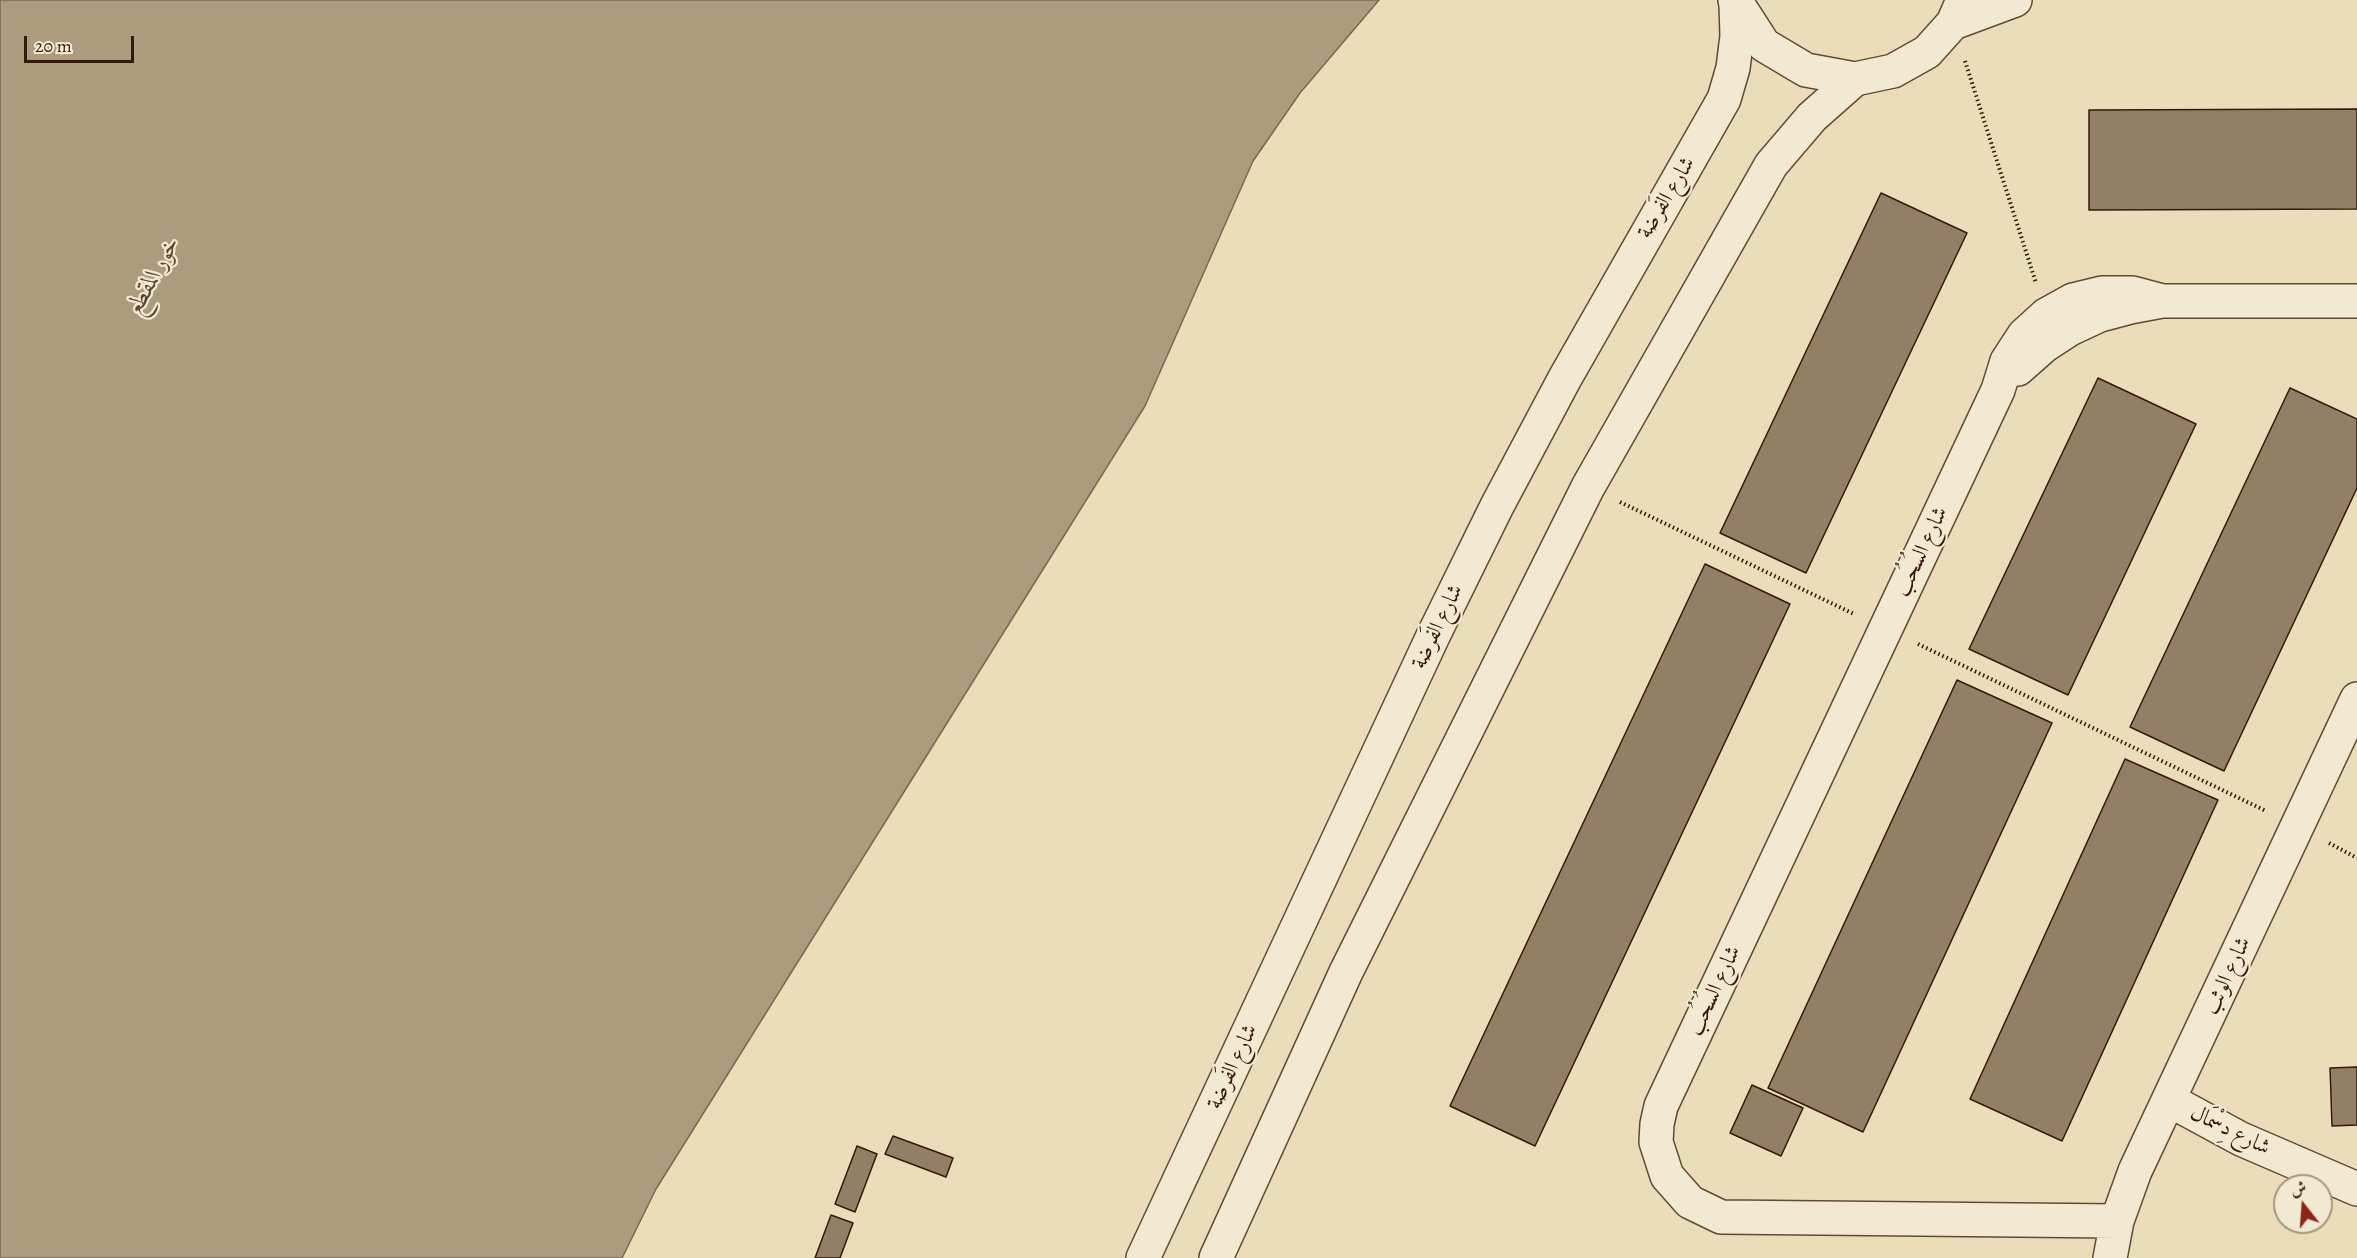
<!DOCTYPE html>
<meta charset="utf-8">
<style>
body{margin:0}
#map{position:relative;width:2357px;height:1258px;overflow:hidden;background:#ebddb9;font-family:Alegreya,Amiri,serif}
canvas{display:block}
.north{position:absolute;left:2273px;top:1174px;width:60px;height:60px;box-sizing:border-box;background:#f2e9d2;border:2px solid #a69682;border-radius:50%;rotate:343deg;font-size:16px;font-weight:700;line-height:24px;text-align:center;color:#341a0b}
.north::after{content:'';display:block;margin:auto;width:21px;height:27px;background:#8f2418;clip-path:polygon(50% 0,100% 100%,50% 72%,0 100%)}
.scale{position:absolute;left:24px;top:36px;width:110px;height:27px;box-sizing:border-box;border:3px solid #341a0b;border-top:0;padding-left:8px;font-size:18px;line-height:21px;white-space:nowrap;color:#341a0b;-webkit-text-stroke:4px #f2e9d2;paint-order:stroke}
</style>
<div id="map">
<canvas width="2357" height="1258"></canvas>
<div class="north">ش</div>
<div class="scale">20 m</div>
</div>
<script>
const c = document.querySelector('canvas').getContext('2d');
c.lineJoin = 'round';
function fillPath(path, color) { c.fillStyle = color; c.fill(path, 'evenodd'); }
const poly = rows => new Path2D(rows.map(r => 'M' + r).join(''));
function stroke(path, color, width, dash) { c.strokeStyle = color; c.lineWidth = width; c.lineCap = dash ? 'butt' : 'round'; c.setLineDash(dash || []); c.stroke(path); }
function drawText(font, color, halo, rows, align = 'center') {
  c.font = font + ' Alegreya,Amiri,serif'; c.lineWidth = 4.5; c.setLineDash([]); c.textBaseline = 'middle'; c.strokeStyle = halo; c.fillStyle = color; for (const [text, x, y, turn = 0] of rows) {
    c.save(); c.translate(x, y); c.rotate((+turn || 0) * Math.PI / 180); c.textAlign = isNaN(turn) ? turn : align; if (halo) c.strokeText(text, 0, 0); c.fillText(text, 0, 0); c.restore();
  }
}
const water = poly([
 [0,0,1379,0,1300,93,1253,161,1145,406,656,1189,622,1258,0,1258,0,0]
]);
const building = poly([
 [2357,109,2357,209,2089,210,2089,110,2357,109],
 [1881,193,1967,233,1806,573,1720,533,1881,193],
 [2098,378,2196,424,2068,695,1969,649,2098,378],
 [2290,388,2357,419,2357,488,2224,771,2130,727,2290,388],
 [1705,564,1790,604,1535,1146,1450,1106,1705,564],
 [1957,680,2052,723,1863,1132,1768,1088,1957,680],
 [2125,759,2218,800,2062,1141,1970,1099,2125,759],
 [2357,1067,2357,1125,2332,1126,2330,1068,2357,1067],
 [1752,1085,1803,1108,1781,1156,1730,1133,1752,1085],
 [893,1136,953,1158,946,1177,885,1154,893,1136],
 [857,1146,877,1154,855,1212,835,1204,857,1146],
 [831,1215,853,1223,840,1258,815,1258,831,1215]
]);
const path = poly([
 [1965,61,2036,283],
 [1620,502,1854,614],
 [1918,644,2266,811],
 [2329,843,2357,858]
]);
const minor = poly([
 [2018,369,2044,346,2070,329,2100,315,2130,307,2162,301,2357,301],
 [2169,1100,2241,1139,2357,1189],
 [2117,1221,1721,1217,1690,1202,1667,1176,1656,1142,1657,1124,1661,1106,1998,390,2007,361,2024,335,2046,315,2073,300,2102,293,2132,293,2162,301],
 [1143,1258,1433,636,1497,506,1565,378,1724,99,1733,68,1737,36,1736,4],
 [1216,1258,1346,972,1588,487,1771,165,1812,117,1855,79],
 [2110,1258,2117,1221,2135,1171,2357,699]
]);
const tertiary = poly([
 [1735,0,1764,45,1806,70,1855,79,1893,71,1927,52,1953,23,1963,0],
 [1953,23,2015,0]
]);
const streetNames = [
 ["شارع الفَرضة",1667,198,-59],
 ["شارع السُحُب",1922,552,-65],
 ["شارع الفَرضة",1438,627,-64],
 ["شارع الوثب",2228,976,-65],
 ["شارع السُحُب",1715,991,-65],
 ["شارع الفَرضة",1233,1067,-65],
 ["شارع دِسْمَال",2230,1131,26]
];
const waterNames = [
 ["خور المقطع",154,276,-61]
];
fillPath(water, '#ad9b7e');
stroke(water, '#7d6750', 1.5);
fillPath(building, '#937f65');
stroke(building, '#341a0b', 1.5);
stroke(minor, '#624b36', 36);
stroke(tertiary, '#624b36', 36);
stroke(path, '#341a0b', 4, [1.5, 3]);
stroke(minor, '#f2e9d2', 33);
stroke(tertiary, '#f2e9d2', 33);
drawText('22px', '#341a0b', '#f2e9d2', streetNames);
drawText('italic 24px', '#5e4733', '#f2e9d2', waterNames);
</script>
